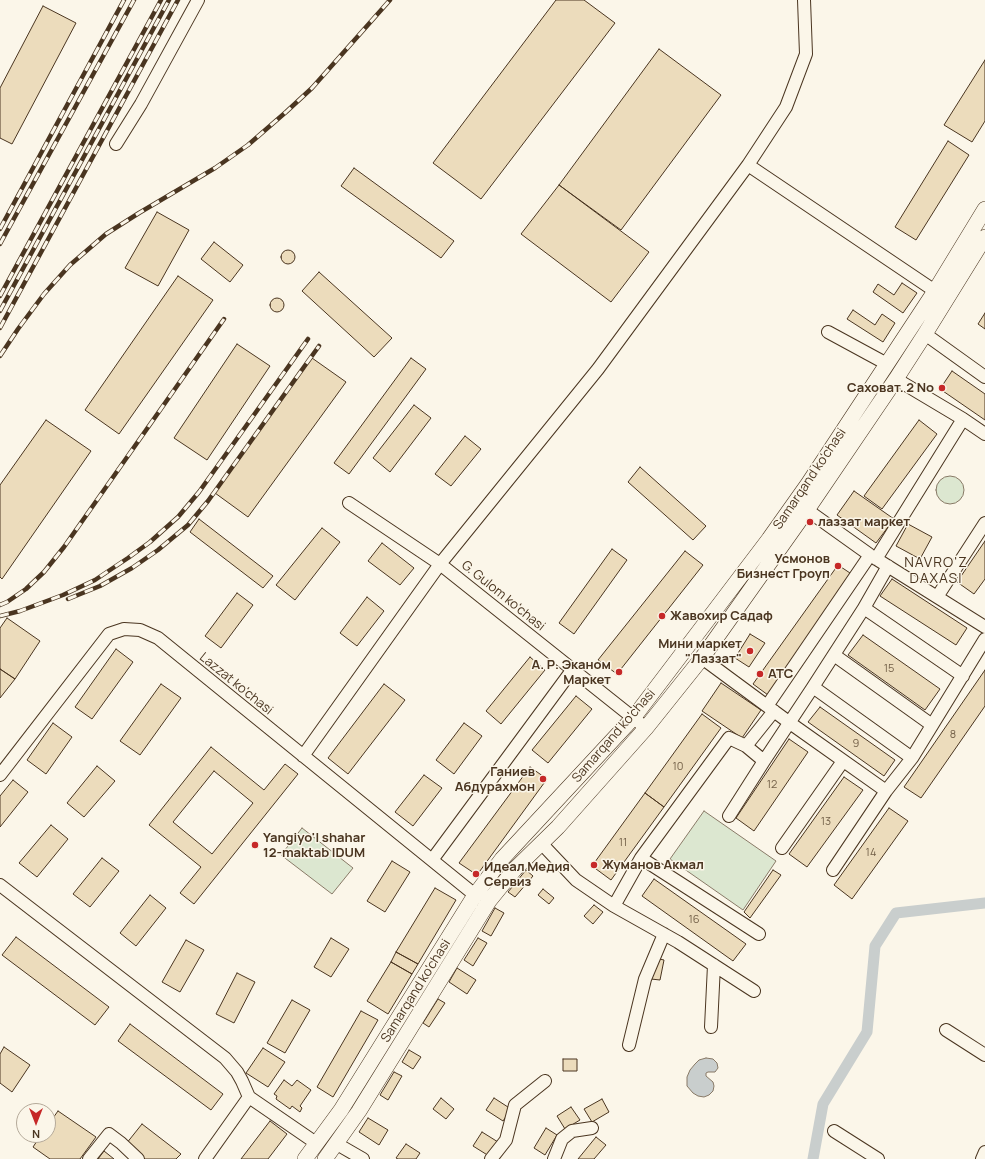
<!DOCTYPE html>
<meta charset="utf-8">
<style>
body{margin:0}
#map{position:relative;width:985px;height:1159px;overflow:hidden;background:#fbf6e9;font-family:Manrope,sans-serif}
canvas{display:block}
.north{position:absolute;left:16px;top:1103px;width:40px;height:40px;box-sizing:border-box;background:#fbf6e9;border:1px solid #b4a999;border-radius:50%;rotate:180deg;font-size:11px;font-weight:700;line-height:16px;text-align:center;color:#4a3520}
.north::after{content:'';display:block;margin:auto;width:14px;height:18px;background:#c62828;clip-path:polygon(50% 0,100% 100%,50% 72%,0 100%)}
</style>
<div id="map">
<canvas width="985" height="1159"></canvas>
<div class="north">N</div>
</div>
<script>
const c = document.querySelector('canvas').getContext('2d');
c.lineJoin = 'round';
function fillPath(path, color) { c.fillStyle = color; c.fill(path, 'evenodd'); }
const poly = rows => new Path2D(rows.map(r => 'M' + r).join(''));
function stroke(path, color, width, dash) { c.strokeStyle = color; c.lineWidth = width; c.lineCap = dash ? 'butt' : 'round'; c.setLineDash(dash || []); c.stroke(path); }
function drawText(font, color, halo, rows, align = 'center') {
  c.font = font + ' Manrope,sans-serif'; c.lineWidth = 3; c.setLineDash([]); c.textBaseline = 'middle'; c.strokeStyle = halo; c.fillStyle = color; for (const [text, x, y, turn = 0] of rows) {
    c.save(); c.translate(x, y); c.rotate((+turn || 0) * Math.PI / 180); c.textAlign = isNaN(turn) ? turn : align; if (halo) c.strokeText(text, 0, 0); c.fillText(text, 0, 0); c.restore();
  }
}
const green = poly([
 '936 490a14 14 0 1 1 28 0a14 14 0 1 1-28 0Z',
 [704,811,776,861,743,910,670,859,704,811],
 [302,828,353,868,332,894,281,855,302,828]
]);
const water = poly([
 [706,1058,713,1059,717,1063,718,1068,715,1072,708,1072,706,1073,706,1076,713,1082,714,1086,713,1091,709,1095,704,1097,698,1096,693,1093,687,1086,687,1077,690,1070,695,1064,699,1060,706,1058]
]);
const canal = poly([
 [813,1159,823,1104,867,1032,875,946,896,913,985,903]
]);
const building = poly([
 [556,0,584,0,615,23,481,199,433,163,556,0],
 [43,6,76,23,12,144,0,138,0,88,43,6],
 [659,49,721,95,621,230,559,185,659,49],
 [985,60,985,121,972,142,944,125,985,60],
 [948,141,969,155,916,240,895,227,948,141],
 [354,168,454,241,441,258,341,186,354,168],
 [559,185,649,252,611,302,521,234,559,185],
 [157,212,189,230,158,286,125,268,157,212],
 [214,242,243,265,230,282,201,259,214,242],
 '281 257a7 7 0 1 1 14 0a7 7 0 1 1-14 0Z',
 [319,272,392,338,374,357,302,291,319,272],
 [178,276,213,300,119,434,85,410,178,276],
 [902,283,917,293,903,313,873,292,878,284,894,295,902,283],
 '270 305a7 7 0 1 1 14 0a7 7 0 1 1-14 0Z',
 [853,310,875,325,882,314,895,323,883,342,847,319,853,310],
 [985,313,985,329,978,324,985,313],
 [237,344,270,366,207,460,174,438,237,344],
 [312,358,346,382,248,517,215,493,312,358],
 [411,358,426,369,349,474,334,463,411,358],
 [952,371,985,394,985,420,940,389,952,371],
 [414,405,431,418,390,472,373,458,414,405],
 [46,420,91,451,2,579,0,577,0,485,46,420],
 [919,420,937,434,882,509,864,496,919,420],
 [465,436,481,449,451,486,435,474,465,436],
 [640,467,706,526,693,540,628,482,640,467],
 [854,491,894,519,876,543,837,515,854,491],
 [199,519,273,576,263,588,190,532,199,519],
 [908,524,932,537,920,559,896,546,908,524],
 [322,528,340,542,295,600,276,585,322,528],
 [985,541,985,579,974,594,957,582,985,541],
 [382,543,414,568,400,585,368,561,382,543],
 [612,549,627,560,574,634,559,623,612,549],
 [685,551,703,565,617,674,598,660,685,551],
 [838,565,853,575,768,695,753,684,838,565],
 [892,579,967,628,956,645,880,596,892,579],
 [237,593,253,605,221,648,205,636,237,593],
 [367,597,384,611,357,646,340,633,367,597],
 [7,618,40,641,15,679,0,669,0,628,7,618],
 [750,634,765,643,749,667,735,658,750,634],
 [863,635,940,689,925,710,848,655,863,635],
 [116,649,133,662,92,719,75,707,116,649],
 [530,657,545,670,501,724,486,711,530,657],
 [0,669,15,679,0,698,0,669],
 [985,670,985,706,921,798,904,787,985,670],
 [721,683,761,710,742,738,702,711,721,683],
 [161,684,181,698,140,755,120,741,161,684],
 [384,684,405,700,348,774,328,758,384,684],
 [576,696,592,709,548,763,532,750,576,696],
 [820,707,895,760,884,776,808,722,820,707],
 [702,714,721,728,664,807,645,793,702,714],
 [53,723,72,737,46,774,27,760,53,723],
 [464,723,482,736,454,774,436,760,464,723],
 [789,739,808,752,754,831,736,818,789,739],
 [211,747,264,790,285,764,298,774,194,904,180,893,201,867,149,825,211,747],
 [214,771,253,803,212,854,173,822,214,771],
 [97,766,115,781,84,817,67,803,97,766],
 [530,767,547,779,477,875,459,863,530,767],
 [424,775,442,788,413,826,395,812,424,775],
 [844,777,863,790,807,867,789,854,844,777],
 [13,780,28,792,0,827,0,796,13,780],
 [645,793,664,807,611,880,592,866,645,793],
 [889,808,908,821,852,899,834,885,889,808],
 [51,825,68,839,37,877,19,863,51,825],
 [102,858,119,871,90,907,73,894,102,858],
 [392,861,410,872,385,912,367,901,392,861],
 [526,870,533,876,515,897,508,892,526,870],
 [773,870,781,875,750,918,744,912,773,870],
 [654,879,746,944,733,961,642,896,654,879],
 [435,888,456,900,418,964,396,952,435,888],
 [543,889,554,898,549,904,538,895,543,889],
 [150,895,166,908,136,946,120,933,150,895],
 [594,905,603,912,593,924,584,916,594,905],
 [495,908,504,913,491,936,482,931,495,908],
 [16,937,109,1007,95,1025,2,955,16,937],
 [331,938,349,949,331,977,314,967,331,938],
 [478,938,487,943,473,966,464,960,478,938],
 [186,940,204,950,180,992,162,982,186,940],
 [396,952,418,964,412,974,391,962,396,952],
 [655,958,664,960,660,980,651,979,655,958],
 [391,962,412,974,388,1014,367,1001,391,962],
 [457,968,476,980,467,994,449,982,457,968],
 [237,973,255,982,234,1023,216,1014,237,973],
 [438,999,445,1003,429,1027,423,1023,438,999],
 [292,1000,310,1010,285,1053,267,1043,292,1000],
 [361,1011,378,1020,333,1097,317,1087,361,1011],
 [130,1024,223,1094,211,1110,118,1041,130,1024],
 [4,1047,30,1065,12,1092,0,1083,0,1054,4,1047],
 [263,1048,285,1062,268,1087,246,1073,263,1048],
 [409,1050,421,1057,413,1069,402,1062,409,1050],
 [563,1059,577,1059,577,1071,563,1071,563,1059],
 [394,1072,402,1076,388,1100,380,1095,394,1072],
 [284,1080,292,1086,297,1080,311,1090,300,1106,302,1108,300,1112,292,1106,290,1109,276,1099,277,1096,274,1094,284,1080],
 [441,1098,454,1109,446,1119,433,1109,441,1098],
 [494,1098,511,1109,503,1121,486,1110,494,1098],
 [602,1099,609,1112,592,1122,584,1109,602,1099],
 [571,1107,580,1120,565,1129,557,1116,571,1107],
 [58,1111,96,1137,80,1159,50,1159,33,1147,41,1135,48,1135,48,1125,58,1111],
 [368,1118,388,1130,379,1145,359,1132,368,1118],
 [270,1121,287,1134,268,1159,241,1159,270,1121],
 [142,1124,181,1154,176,1159,145,1159,126,1144,142,1124],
 [546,1128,557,1135,545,1155,534,1148,546,1128],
 [482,1132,498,1142,489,1156,473,1146,482,1132],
 [596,1137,606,1145,594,1159,578,1159,596,1137],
 [406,1144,420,1153,416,1159,398,1159,396,1158,406,1144],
 [104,1151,114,1159,98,1159,104,1151]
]);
const minor = poly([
 [116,144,141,104,198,0],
 [748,165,935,291],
 [828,332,887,364],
 [925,334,985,377],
 [963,419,985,434],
 [349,503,440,564,646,728],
 [807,510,870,555,985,627],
 [876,559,963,419,896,379],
 [888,566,864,608,963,676],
 [937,597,985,523],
 [834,655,932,725],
 [702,658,790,723,886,791],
 [813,687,864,608],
 [767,706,870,555],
 [746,746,764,761],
 [303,756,440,564,598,369,748,165,786,107,806,54,804,0],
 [912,758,985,639],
 [0,775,109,634,124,629,140,630,158,638,475,895],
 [729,816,764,761,813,687,912,758,886,791,833,870],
 [541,843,576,880,614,906,678,942,754,991],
 [782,848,843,761],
 [641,858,759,934],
 [432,860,573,669],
 [0,885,225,1058,237,1072,242,1081,249,1097,316,1143],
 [614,906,641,858,729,738,746,746,774,711],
 [711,1027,714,965],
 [946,1030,985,1055],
 [629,1045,645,979,664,934],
 [834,1131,878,1159],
 [337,1144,363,1159],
 [89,1159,109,1134,121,1143,138,1159],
 [205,1159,249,1097],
 [491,1159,506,1140,515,1105,545,1081],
 [554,1159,562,1139,572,1131,592,1128],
 [982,1159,985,1152]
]);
const major = poly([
 [305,1159,341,1110,475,895,502,859,634,717,769,539,808,484,935,291,985,209],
 [325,1159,359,1111,489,901,515,869,558,827,646,728,702,658,807,510,896,379,925,334,985,237]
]);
const rail = poly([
 [0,229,124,0],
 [0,244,134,0],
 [0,296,161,0],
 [0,311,169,0],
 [0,328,178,0],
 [0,356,18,329,44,294,70,265,106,234,139,213,215,168,248,145,286,112,312,88,390,0],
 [68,599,100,586,132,568,158,550,188,525,208,501,319,346],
 [0,605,7,602,26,589,44,572,64,547,224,319],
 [0,616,20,611,63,595,95,580,128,558,150,542,178,517,199,492,308,339]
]);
const markers = [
 [942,388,4,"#c62828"],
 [810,522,4,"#c62828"],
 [838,566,4,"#c62828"],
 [662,616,4,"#c62828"],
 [750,651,4,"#c62828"],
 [619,672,4,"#c62828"],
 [760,674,4,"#c62828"],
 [543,779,4,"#c62828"],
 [255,845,4,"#c62828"],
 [594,865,4,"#c62828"],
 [476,874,4,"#c62828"]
];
const numberNames = [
 ["15",889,669],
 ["8",953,735],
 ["9",856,744],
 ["10",678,767],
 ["12",772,785],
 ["13",826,822],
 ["11",623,843],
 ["14",871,853],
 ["16",694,920]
];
const poiNames = [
 ["Саховат. 2 No",934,388,"right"],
 ["лаззат маркет",818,522],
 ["Усмонов",830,559,"right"],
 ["Бизнест Гроуп",830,574,"right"],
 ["Жавохир Садаф",670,616],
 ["Мини маркет",742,644,"right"],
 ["\"Лаззат\"",742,659,"right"],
 ["А. Р. Эканом",611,665,"right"],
 ["Маркет",611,680,"right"],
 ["АТС",768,674],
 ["Ганиев",535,772,"right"],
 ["Абдурахмон",535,787,"right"],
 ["Yangiyo'l shahar",263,838],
 ["12-maktab IDUM",263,853],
 ["Жуманов Акмал",602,865],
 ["Идеал Медия",484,867],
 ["Сервиз",484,882]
];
const streetNames = [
 ["Samarqand ko'chasi",810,479,-56],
 ["G. Gulom ko'chasi",503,596,39],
 ["Lazzat ko'chasi",236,684,39],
 ["Samarqand ko'chasi",614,736,-49],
 ["Samarqand ko'chasi",416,991,-58]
];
const neighbourhoodNames = [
 ["NAVRO'Z",936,563],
 ["DAXASI",936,579]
];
fillPath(green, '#dce7d0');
stroke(green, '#887966', 1);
fillPath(water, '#c9cecd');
stroke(water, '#887966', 1);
stroke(canal, '#c9cecd', 11);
fillPath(building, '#ecdcbc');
stroke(building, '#4a3520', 1);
stroke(minor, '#4a3520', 14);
stroke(major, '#4a3520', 16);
stroke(minor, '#fbf6e9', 12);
stroke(major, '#fbf6e9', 15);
stroke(rail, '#4a3520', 4.5);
stroke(rail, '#fbf6e9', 3, [9]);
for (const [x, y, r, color] of markers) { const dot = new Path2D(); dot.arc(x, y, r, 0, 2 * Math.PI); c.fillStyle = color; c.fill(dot); stroke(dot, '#fbf6e9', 1.5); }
drawText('11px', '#725f47', null, numberNames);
drawText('bold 13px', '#4a3520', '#fbf6e9', poiNames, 'left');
drawText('13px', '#4a3520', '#fbf6e9', streetNames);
c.letterSpacing = '1px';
drawText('14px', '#4a3520', '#fbf6e9', neighbourhoodNames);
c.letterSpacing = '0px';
</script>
